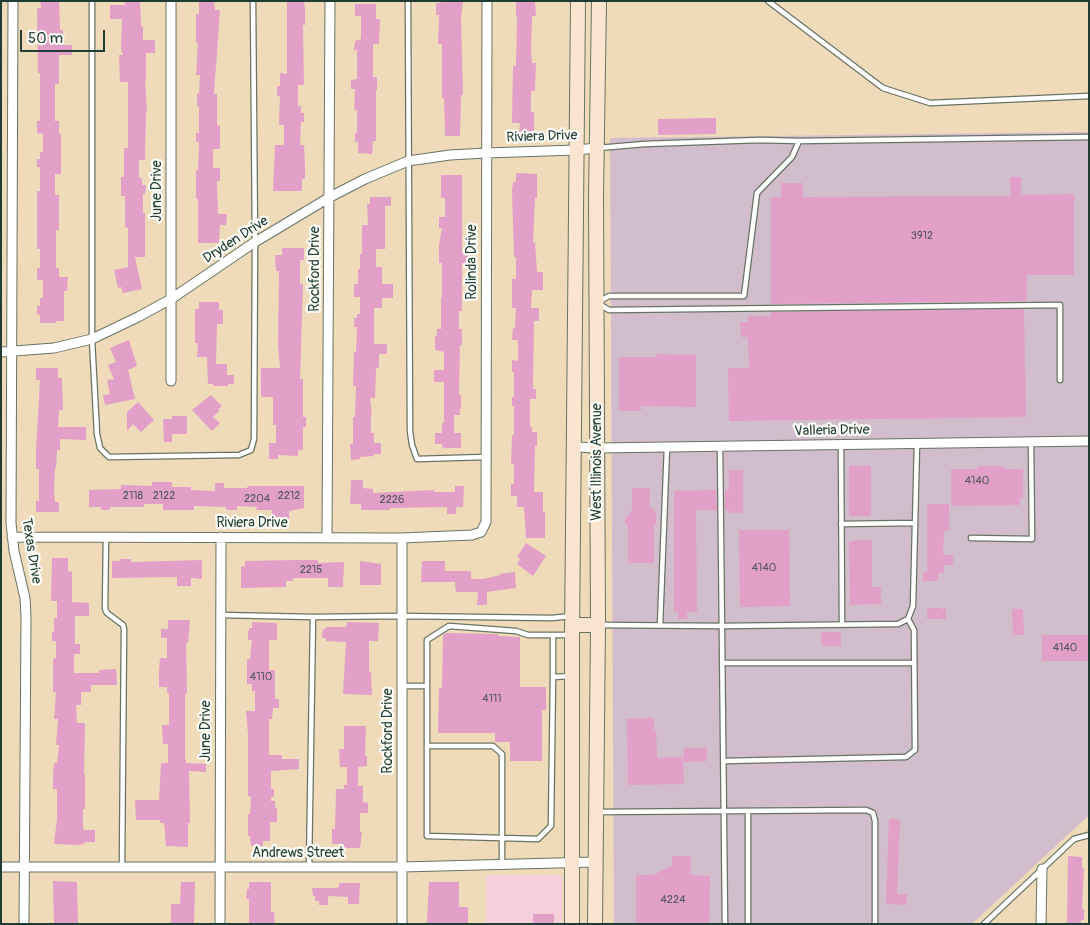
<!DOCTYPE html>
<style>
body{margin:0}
#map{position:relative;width:1090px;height:925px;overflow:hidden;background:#efdbb9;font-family:Pangolin,sans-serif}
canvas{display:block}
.frame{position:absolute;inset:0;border:2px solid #1f3d34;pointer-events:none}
.scale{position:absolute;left:20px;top:30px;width:85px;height:22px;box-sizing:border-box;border:2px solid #1f3d34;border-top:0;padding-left:6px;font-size:15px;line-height:18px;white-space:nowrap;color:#1f3d34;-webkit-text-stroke:4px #fdfcf7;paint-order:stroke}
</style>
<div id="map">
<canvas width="1090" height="925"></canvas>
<div class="frame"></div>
<div class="scale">50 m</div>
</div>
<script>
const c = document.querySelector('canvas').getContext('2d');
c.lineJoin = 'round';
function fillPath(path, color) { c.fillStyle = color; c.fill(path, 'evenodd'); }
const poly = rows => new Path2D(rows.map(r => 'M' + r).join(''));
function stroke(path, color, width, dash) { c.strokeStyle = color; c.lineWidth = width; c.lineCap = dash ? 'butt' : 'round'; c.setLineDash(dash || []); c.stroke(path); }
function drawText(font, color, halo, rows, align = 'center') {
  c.font = font + ' Pangolin,sans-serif'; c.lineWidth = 4.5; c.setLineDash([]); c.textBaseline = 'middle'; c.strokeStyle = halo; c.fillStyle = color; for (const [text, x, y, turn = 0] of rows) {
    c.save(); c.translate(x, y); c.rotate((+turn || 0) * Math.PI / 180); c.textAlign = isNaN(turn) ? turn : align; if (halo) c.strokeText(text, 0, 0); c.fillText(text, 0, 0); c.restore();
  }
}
const built = poly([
 [486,875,562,875,562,924,486,924]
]);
const industrial = poly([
 [1089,132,1089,815,972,924,614,924,610,138]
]);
const building = poly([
 [40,1,59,1,60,30,63,30,63,45,72,45,72,55,59,55,59,84,55,84,55,121,59,121,59,134,61,134,61,174,55,174,55,195,59,195,59,230,56,230,56,268,59,268,59,277,68,277,67,291,64,291,64,321,56,321,56,323,40,323,40,315,37,314,37,306,40,306,40,298,43,298,43,280,37,280,37,268,40,268,40,249,37,249,37,191,40,191,40,167,37,167,37,159,40,159,40,152,43,152,43,134,37,133,37,121,40,121,40,73,38,73,37,8,41,8],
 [125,1,140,1,141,26,143,26,143,40,155,40,155,53,146,53,146,81,145,81,147,111,146,111,145,160,139,160,139,178,142,178,142,185,146,185,145,194,143,194,143,213,145,213,145,257,135,257,142,289,123,293,121,287,118,288,114,270,128,267,128,228,125,227,125,196,121,196,121,177,124,177,124,148,128,148,128,82,120,82,119,55,123,55,121,49,122,19,110,19,110,5,125,5],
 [199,1,214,1,215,10,220,10,214,94,217,94,217,125,220,126,220,149,213,149,213,168,220,168,220,181,217,181,218,214,227,214,226,225,220,225,219,243,198,243,198,199,196,199,196,170,198,170,199,142,196,142,196,133,199,133,199,106,197,106,197,94,199,94,200,75,196,75,198,43,196,43,196,14,199,14],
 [287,1,304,1,305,10,305,25,303,25,304,85,298,85,298,106,301,106,301,113,304,113,304,122,301,122,300,145,304,145,305,166,305,179,302,179,302,191,273,191,275,145,284,145,284,125,279,125,280,96,277,96,277,86,280,86,280,73,287,74],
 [441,1,463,1,461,18,463,95,461,95,460,136,445,136,444,98,442,98,442,44,438,44,439,15,436,15,436,3,441,3],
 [516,1,535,1,536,16,532,16,531,51,532,63,536,63,535,91,531,91,531,112,534,112,534,135,519,134,520,123,512,123,513,66,516,66,517,16,516,16],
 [355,4,376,4,376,19,380,19,379,44,373,44,373,77,377,77,377,90,376,90,376,141,373,141,372,154,358,153,358,142,355,142,355,133,357,133,357,110,354,110,355,89,351,89,351,80,357,79,357,50,354,50,355,41,361,39,361,16,355,16],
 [716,118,716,134,658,135,658,119],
 [516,173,537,174,537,198,535,198,533,242,535,242,537,272,543,272,543,290,532,290,531,308,539,308,539,321,534,321,533,389,536,389,536,399,530,399,530,427,532,427,532,432,537,432,537,446,535,446,534,492,543,492,543,512,545,512,545,538,526,538,524,507,517,507,517,496,511,496,511,484,514,484,514,464,511,464,512,435,514,435,514,406,512,406,512,397,514,397,514,372,512,372,512,360,518,361,518,340,512,340,513,328,515,328,516,308,512,308,512,279,516,279,516,257,514,257,512,191,513,182,516,182],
 [441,175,462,175,462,252,473,253,473,263,462,263,462,311,459,311,459,329,462,329,462,345,460,345,459,394,461,395,461,409,460,409,460,415,454,415,454,433,461,433,461,448,444,448,442,447,442,444,435,444,435,433,442,433,442,423,444,423,444,382,434,382,434,370,444,370,444,352,435,350,435,336,437,336,437,329,441,329,441,298,442,298,442,263,439,263,439,245,442,228,439,228,439,217,445,217,445,198,441,198],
 [1010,177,1021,177,1021,195,1074,194,1074,275,1027,275,1027,301,771,304,771,197,781,197,781,183,803,183,803,197,1011,196],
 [370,197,391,197,391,206,385,206,385,249,376,249,376,267,382,267,382,284,393,284,393,298,382,298,382,308,374,308,374,344,387,344,387,354,379,354,379,368,376,368,375,398,370,398,372,415,371,415,371,433,374,433,374,443,381,443,381,454,374,454,374,456,360,457,360,459,351,460,350,444,353,444,353,417,355,417,356,386,353,386,354,352,356,352,357,327,354,327,354,318,357,318,357,314,360,314,360,297,354,297,354,284,358,284,358,269,360,269,360,254,362,254,362,225,368,225,367,204,370,204],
 [282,248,304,248,304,260,300,260,300,284,303,284,300,379,303,379,303,417,306,417,306,427,303,427,303,450,298,450,298,456,278,455,278,459,269,459,269,443,276,443,276,425,273,425,273,397,262,397,261,395,261,368,280,368,278,344,279,271,276,271,275,255,282,255],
 [199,302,219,302,219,310,223,310,223,324,217,324,216,364,227,364,227,375,234,375,234,384,228,384,228,386,213,386,213,384,208,384,207,357,197,357,198,343,195,343,195,309,199,309],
 [1024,309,1026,417,729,421,728,368,749,368,748,337,741,337,740,322,748,322,748,316,771,316,771,312],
 [129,340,137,366,128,370,135,399,105,405,103,395,110,394,107,380,114,379,108,365,116,362,110,348],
 [656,354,696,355,696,407,641,406,641,411,619,411,619,357,656,357],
 [36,368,58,368,58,378,62,378,63,410,59,410,58,427,86,427,86,440,60,439,60,450,57,450,56,468,55,468,54,492,55,502,59,502,59,512,36,512,36,501,39,501,39,469,36,469,36,450,40,380,36,380],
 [211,395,222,406,218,409,220,410,213,417,220,423,212,431,192,410],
 [138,402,154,420,141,432,133,424,127,431,127,412],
 [172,416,187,416,187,434,172,434,172,442,164,442,163,419,172,419],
 [849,466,871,466,871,516,849,516],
 [978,466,1003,466,1003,469,1023,469,1023,498,1020,498,1020,505,951,506,951,469,977,469],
 [729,470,743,470,743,513,729,513,729,510,725,510,725,490,729,490],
 [351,480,363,480,363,488,373,489,373,493,434,490,434,492,455,492,455,486,464,486,463,507,456,507,456,514,447,514,447,507,390,508,390,510,361,510,361,504,350,504],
 [152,482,172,482,172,487,191,487,191,490,215,491,215,483,224,483,224,488,247,488,248,486,304,486,304,508,289,511,289,519,272,519,272,510,256,510,257,507,237,506,237,510,226,510,226,507,194,506,194,510,163,510,163,504,144,504,144,507,110,507,110,510,101,510,101,507,89,507,89,490,121,489,121,485,152,486],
 [632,488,650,488,649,506,656,513,656,525,654,525,654,563,628,563,628,526,625,524,625,519,632,510],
 [716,490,717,510,696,510,697,612,687,612,687,619,678,619,678,612,674,612,674,491],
 [927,504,949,504,949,531,944,531,943,555,953,555,953,565,944,565,944,573,938,573,938,581,923,581,923,572,927,572],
 [739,530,789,530,790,606,740,607],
 [872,540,872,587,881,587,881,604,850,605,849,541],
 [526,543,546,556,533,576,517,564,520,559,517,557],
 [52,558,68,558,68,571,72,572,72,602,89,603,89,616,75,616,75,644,80,644,80,654,74,654,74,673,99,673,99,670,116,669,117,685,91,685,91,692,81,692,81,705,76,705,77,723,85,723,84,774,85,774,85,809,83,809,83,828,84,830,95,830,95,842,85,842,84,844,78,845,54,844,57,819,57,789,53,789,53,776,54,763,57,763,59,745,56,745,58,719,54,719,56,692,53,692,53,659,56,658,56,641,52,641,52,632,54,632,54,618,57,618,57,601,51,601],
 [120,559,131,559,131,562,202,560,202,579,191,578,191,586,177,586,177,577,112,578,112,561,119,561],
 [296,560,318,560,318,563,344,562,343,587,328,587,328,578,293,578,293,581,286,581,286,587,241,588,241,566,245,567,245,561],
 [360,561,381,564,381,585,360,585],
 [422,561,445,561,445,571,471,571,471,579,483,579,500,575,499,574,515,572,516,588,487,592,487,605,477,605,478,592,456,592,455,582,421,582],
 [927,608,941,608,941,609,946,609,946,619,927,619],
 [1012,609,1023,609,1024,635,1013,635],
 [168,620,190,620,188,643,186,643,187,694,185,694,185,760,186,760,186,763,206,764,206,772,189,771,190,823,188,823,188,847,166,846,164,823,160,823,160,820,136,820,135,800,159,800,161,763,168,763,168,744,163,744,162,725,169,725,169,693,167,693,167,687,159,687,159,671,160,658,167,658,167,638,161,638,161,629,168,629],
 [252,622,277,623,277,640,269,640,269,670,275,670,275,699,279,699,279,708,273,708,272,719,269,719,269,755,282,755,282,759,299,759,299,769,271,771,271,789,274,789,274,797,271,797,271,801,275,801,275,808,277,808,277,822,270,822,270,841,263,841,263,846,251,846,250,836,248,836,248,814,250,814,251,797,248,796,248,734,246,711,255,711,255,691,252,691,252,684,247,684,247,659,250,659,252,640,248,640,248,631,249,631,249,628,252,628],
 [347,622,379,623,378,641,369,641,369,672,371,672,372,695,343,694,346,642,326,641,326,638,322,638,323,629,326,629,326,627,346,627],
 [821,632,841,632,841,646,822,646],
 [445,633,498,634,498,636,520,637,520,687,546,687,546,710,542,710,542,761,510,761,510,742,495,742,495,733,438,733,439,688,442,688,443,635],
 [1042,635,1089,635,1089,661,1042,661],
 [654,718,654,730,656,730,657,758,683,757,684,784,628,785,627,719],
 [344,726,366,726,365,756,367,756,367,766,358,767,358,786,363,786,363,802,368,803,368,813,360,813,360,832,362,832,360,848,344,848,344,844,332,844,332,829,335,829,336,789,344,789,344,785,347,785,347,767,340,767,339,749,344,749],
 [684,748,707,748,707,761,684,762],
 [889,819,900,820,897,894,907,894,906,905,886,904],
 [672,856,691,856,691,875,710,876,709,924,636,924,636,875,654,875,672,865],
 [1068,856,1082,857,1082,868,1084,868,1082,909,1084,909,1084,920,1081,920,1081,924,1067,924],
 [53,881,77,882,78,923,54,924],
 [181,882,195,882,194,924,171,924,171,904,180,904],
 [249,882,271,882,271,912,274,912,275,924,249,924,249,899,246,899,247,889,249,889],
 [429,882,459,882,459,907,468,907,468,924,427,923],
 [339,883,360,883,359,904,348,904,348,897,328,896,328,905,319,905,319,901,315,901,315,896,313,896,312,888,337,888,339,887],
 [533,914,554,914,554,924,533,924]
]);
const lane = poly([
 [92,1,92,339,97,434,100,448,109,457,239,455,251,450,254,439,255,242,253,1],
 [408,1,410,431,412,445,417,459,486,457],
 [768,1,883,88,930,103,1089,96],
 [799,141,1089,137],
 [598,148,645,144,760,140,799,141,792,157,757,193,744,296,609,296,600,301],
 [599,304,609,310,1060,305,1060,380],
 [841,445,842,624],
 [720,446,725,924],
 [841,524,915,523],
 [106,537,105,609,107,613,123,625,124,629,122,866],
 [971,538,1032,539,1031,442],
 [220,615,313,617,401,616,552,618,571,616],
 [599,625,722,626,898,624,908,619,913,606,917,444],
 [660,625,667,447],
 [553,635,553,677],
 [569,635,528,635,516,631,449,626,427,640,427,836,538,839,551,826,553,677,571,676],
 [722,663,914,663],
 [402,686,427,686],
 [427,746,493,746,502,754,502,863],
 [724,761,906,757,915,750,914,630,908,619],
 [597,812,866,810,873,813,875,821,875,924],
 [309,867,313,617],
 [748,924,748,811],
 [984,924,1074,839,1089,835]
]);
const street = poly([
 [13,1,11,523,14,551,25,598,26,616,24,924],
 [1,352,54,348,92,339,138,317,171,299,255,242,330,197,365,179,408,161,450,155,486,153,576,150,597,148],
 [171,381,171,1],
 [575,447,598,448,1089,441],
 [12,537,402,538,472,535,481,532,486,522,487,1],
 [327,537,330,1],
 [1,867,402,867,595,862],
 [220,924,221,537],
 [402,924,402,538],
 [1041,924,1042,869]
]);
const secondary = poly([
 [572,625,598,625],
 [572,924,572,635,578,1],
 [595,924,598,625,596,197,599,1]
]);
const numberNames = [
 ["3912",922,236],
 ["4140",977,481],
 ["2118",133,496],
 ["2122",164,496],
 ["2212",289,496],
 ["2204",257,499],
 ["2226",392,500],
 ["4140",764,568],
 ["2215",311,570],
 ["4140",1065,648],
 ["4110",261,677],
 ["4111",492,699],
 ["4224",673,900]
];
const streetNames = [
 ["Riviera Drive",542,137,-2],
 ["June Drive",157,191,-90],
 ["Dryden Drive",236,240,-33],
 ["Rolinda Drive",472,262,-90],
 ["Rockford Drive",315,269,-90],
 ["Valleria Drive",832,431,-1],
 ["West Illinois Avenue",597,462,-90],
 ["Riviera Drive",252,523],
 ["Texas Drive",31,551,81],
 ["June Drive",206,731,-90],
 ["Rockford Drive",388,731,-90],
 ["Andrews Street",298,853]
];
fillPath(built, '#f5cfda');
fillPath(industrial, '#d1bdcb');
fillPath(building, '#e29fc7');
stroke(lane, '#687463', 7);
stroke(street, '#687463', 11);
stroke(secondary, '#687463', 16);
stroke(lane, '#fff', 4.5);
stroke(street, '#fff', 9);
stroke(secondary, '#fce5d0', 14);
drawText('11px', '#505659', null, numberNames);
drawText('14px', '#1f3d34', '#fdfcf7', streetNames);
</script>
